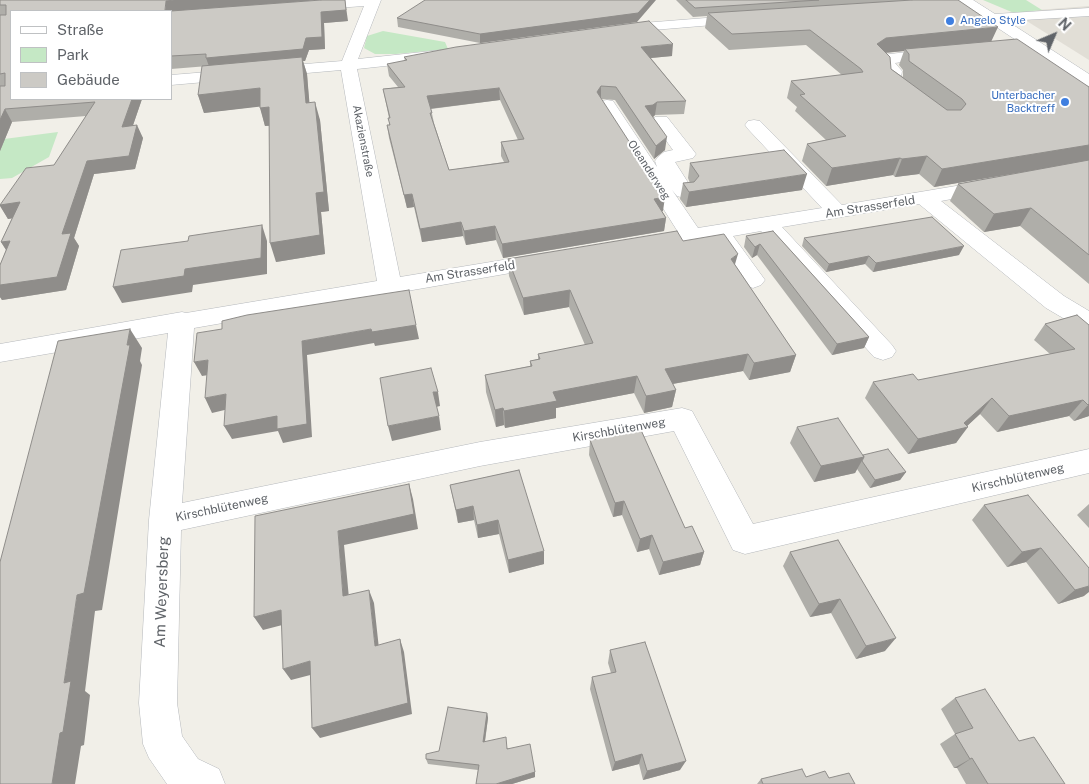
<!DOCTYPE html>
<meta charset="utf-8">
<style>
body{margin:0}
#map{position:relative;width:1089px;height:784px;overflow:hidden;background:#f1efe8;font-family:"Public Sans",sans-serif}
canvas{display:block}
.legend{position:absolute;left:10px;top:10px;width:162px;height:90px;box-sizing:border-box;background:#fff;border:1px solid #bfc1c3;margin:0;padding:6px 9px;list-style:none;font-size:15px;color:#5f6368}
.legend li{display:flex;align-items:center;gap:10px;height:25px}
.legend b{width:25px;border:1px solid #bfc1c3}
.north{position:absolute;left:1029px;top:10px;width:50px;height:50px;-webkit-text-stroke:4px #fff;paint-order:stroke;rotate:45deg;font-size:14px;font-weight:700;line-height:20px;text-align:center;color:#5f6368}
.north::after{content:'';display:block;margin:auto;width:18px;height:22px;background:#5f6368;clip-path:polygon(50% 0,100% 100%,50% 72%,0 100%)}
</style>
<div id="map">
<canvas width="1089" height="784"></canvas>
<ul class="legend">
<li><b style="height:6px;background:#fff"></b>Straße</li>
<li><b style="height:14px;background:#c5e8c5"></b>Park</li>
<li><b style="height:14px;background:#cccac5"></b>Gebäude</li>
</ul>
<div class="north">N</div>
</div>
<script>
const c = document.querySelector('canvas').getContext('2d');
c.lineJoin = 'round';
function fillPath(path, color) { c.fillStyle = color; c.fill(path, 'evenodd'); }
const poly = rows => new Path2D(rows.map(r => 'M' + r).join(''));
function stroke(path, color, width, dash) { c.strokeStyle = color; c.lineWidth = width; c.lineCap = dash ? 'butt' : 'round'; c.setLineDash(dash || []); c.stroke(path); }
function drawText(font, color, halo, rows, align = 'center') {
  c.font = font + ' "Public Sans",sans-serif'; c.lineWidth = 4; c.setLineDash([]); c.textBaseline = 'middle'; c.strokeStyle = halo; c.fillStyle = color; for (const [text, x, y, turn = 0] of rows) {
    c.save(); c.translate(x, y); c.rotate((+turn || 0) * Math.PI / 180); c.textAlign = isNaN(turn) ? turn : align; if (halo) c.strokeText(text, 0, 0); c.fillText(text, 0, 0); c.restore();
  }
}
const education = poly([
 [1089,6,1089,60,1014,13,1025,11]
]);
const green = poly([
 [983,0,1026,0,1042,10,1014,13],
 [383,31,445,42,448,49,396,54,375,54,364,48,367,36],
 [58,132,49,157,12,178,0,179,0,149,4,139]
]);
const minor = poly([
 [331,0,381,0,358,59,441,50,449,55,441,60,357,69,400,277,545,253,553,255,556,260,553,265,545,267,194,328,182,503,480,442,682,408,692,411,753,524,1089,449,1089,473,745,554,733,550,674,431,480,466,181,530,177,703,182,736,198,759,219,769,225,784,167,784,149,758,143,744,139,703,149,520,168,333,0,362,0,344,182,312,186,313,377,281,341,70,171,85,171,75,342,61,364,6,307,10,300,6,307,2,331,0],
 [957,0,973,0,995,14,1089,8,1089,16,1007,21,1089,74,1089,86,1083,85,1032,51,985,52,982,49,985,46,1019,42,969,9,929,11,922,7,929,3,957,0],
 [744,15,751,19,749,22,617,33,610,29,617,25,744,15],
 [939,48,945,50,947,53,945,56,895,63,902,71,901,78,905,83,903,87,897,88,887,84,885,80,886,72,874,60,882,55,939,48],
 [607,100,613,101,657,167,655,161,658,157,664,152,673,150,652,121,655,117,667,117,693,150,696,154,693,158,675,162,694,192,691,196,684,198,677,196,672,190,698,228,822,208,748,129,745,125,748,121,754,120,760,121,842,205,992,180,999,182,1002,186,999,190,941,201,1064,296,1089,311,1089,330,1080,328,1046,308,919,204,782,227,892,345,896,351,892,357,883,360,874,357,761,231,733,236,765,280,761,285,753,288,745,285,713,239,644,251,636,249,633,244,636,239,678,232,598,105,601,101,607,100]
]);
const wall = poly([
 [0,0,348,21,324,23,325,49,309,50,305,61,303,61,307,74,309,102,320,120,329,211,321,212,325,254,276,262,269,126,265,126,260,106,204,113,198,95,208,66,171,69,171,11,11,99,142,99,133,125,143,138,135,169,94,174,74,238,79,246,66,290,2,300,0,297,0,265,6,250,1,242,12,218,8,219,0,205,54,165,86,116,12,122,0,151],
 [676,0,958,0,991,41,1089,87,1089,284,1020,226,984,232,950,201,958,184,1032,170,934,187,919,174,895,177,893,175,826,186,802,161,807,144,826,140,795,111,797,107,787,98,791,81,842,75,806,45,729,50,705,28,707,16,693,17],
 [904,51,899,65,903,70,903,77,891,69,886,53],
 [397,18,637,22,480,43,398,27],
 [672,56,651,58,686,101,684,114,655,115,653,117,665,150,654,159,615,100,601,99,663,211,662,211,666,218,664,231,503,258,496,240,466,245,463,236,422,242,414,207,407,208,389,138,387,125,389,125,389,118,383,89,398,87,389,76,387,64,405,61,404,57],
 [500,100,518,140,501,142,501,156,504,162,449,170,434,123,431,109],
 [690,163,802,190,686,207,680,199,683,183,690,183,688,178],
 [773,231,869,337,864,348,832,355,757,255,752,258,744,247,746,236],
 [804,238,959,255,873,272,865,264,826,272,802,246],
 [683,241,735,265,796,355,790,372,749,380,743,371,673,384,676,390,672,407,644,413,634,393,556,408,556,418,505,428,504,425,496,427,486,392,485,375,530,366,530,361,538,359,538,354,585,345,569,307,524,315,509,276,508,259],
 [1077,315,1089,416,1074,421,1069,416,997,432,980,414,967,426,956,443,908,454,865,398,873,382,918,380,1050,354,1034,340,1045,324],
 [797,427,863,455,906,472,900,480,870,488,857,469,855,473,814,482,790,443],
 [590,440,685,528,704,552,700,565,659,575,649,549,637,552,622,515,613,517,589,455],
 [519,470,544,564,509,573,499,534,478,538,474,520,458,523,450,485],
 [1089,504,1089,528,1077,515],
 [984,505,1089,568,1084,596,1058,604,1026,562,1007,567,972,520],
 [838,540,885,651,856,659,831,613,810,617,783,566,790,552],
 [610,650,680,770,643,780,639,764,612,771,590,689,592,677,611,673,608,663],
 [955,698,1019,741,1065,784,966,784,957,768,954,768,940,744,955,734,941,709],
 [487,713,488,718,485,742,508,748,535,772,535,777,512,784,476,784,478,770,428,764,426,759,439,751],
 [806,777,829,778,855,784,757,784,761,779]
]);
const shadedWall = poly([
 [174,0,321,0,171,12,165,11,166,1],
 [345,0,348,21,324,23,325,49,309,50,305,61,303,61,307,74,311,121,306,103,210,69,206,58,306,38,321,12],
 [650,0,656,0,637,22,480,43,480,34],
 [998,27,991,42,905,49,904,51,881,53,877,44,886,38],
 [673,44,672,56,640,59,641,47],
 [601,86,601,99,597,92],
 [260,88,265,106,204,113,198,95],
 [499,88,500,100,428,109,427,96],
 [132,99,142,99,128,140,122,127],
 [315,102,320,120,329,211,321,212,325,254,276,262,270,243,316,193],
 [657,102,655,115,652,118,645,106],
 [269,107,275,125,265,126,260,108],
 [5,109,12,122,0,151,0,120],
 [137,125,143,138,135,169,94,174,74,238,79,246,66,290,2,300,0,297,0,285,62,234,87,161],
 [667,137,665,150,654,159,656,146],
 [1089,145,1089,161,934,187,942,169],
 [927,156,919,174,895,177,902,159],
 [900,158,893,175,826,186,832,168],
 [807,174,802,190,686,207,689,192],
 [412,194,414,207,407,208,404,195],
 [665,197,663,211,652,213,654,199],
 [20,202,28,216,8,219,0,206,0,205],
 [1031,208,1020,226,984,232,994,214],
 [666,218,664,231,503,258,502,244],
 [461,222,463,236,422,242,420,229],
 [262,225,267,241,267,274,193,285,192,292,122,303,113,287,185,269],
 [495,226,496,240,466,245,464,231],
 [10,241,10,256,1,242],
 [760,244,757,255,752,258,755,247],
 [964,246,959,255,873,272,876,263],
 [738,254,733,271,731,259],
 [869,256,865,264,826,272,829,264],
 [570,290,569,307,524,315,523,298],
 [416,325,419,339,375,346,374,343,307,355,312,437,283,443,278,431,232,439,224,426,302,341,371,329],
 [130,329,142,348,140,361,142,365,102,610,95,611,85,691,90,695,84,745,81,746,75,784,52,784,64,683,77,595],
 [869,337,864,348,832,355,837,344],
 [748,354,743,371,661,386,665,369],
 [796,355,790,372,749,380,754,363],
 [208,360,215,374,202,376,194,362],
 [637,376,634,393,556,408,556,418,505,428,504,411,553,392],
 [676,390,672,407,644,413,646,396],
 [433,392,438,392,440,406,436,407],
 [226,394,233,408,212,413,205,398],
 [992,398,980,414,965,428,968,427,956,443,908,454,918,439,964,423],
 [1083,400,1069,416,997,432,1009,416],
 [1089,404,1089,416,1074,421,1088,405],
 [503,408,504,425,496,427,495,410],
 [439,416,441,430,392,441,388,426],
 [864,457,855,473,814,482,821,466],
 [906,472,900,480,870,488,875,480],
 [409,484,413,499,418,529,344,545,350,609,343,596,338,531],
 [624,501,622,515,613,517,615,503],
 [473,506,474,520,458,523,456,510],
 [498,520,499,534,478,538,477,525],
 [652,535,649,549,637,552,640,539],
 [1041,548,1026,562,1007,567,1022,552],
 [544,551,544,564,509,573,508,560],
 [704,552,700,565,659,575,663,562],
 [1089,586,1089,592,1084,596,1058,604,1075,590],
 [369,590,374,603,380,658,375,646],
 [840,599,831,613,810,617,819,604],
 [281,610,290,623,263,630,254,617],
 [896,638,885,651,856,659,866,646],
 [400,639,404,652,412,714,320,738,312,728],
 [310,661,318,673,291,680,283,669],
 [487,713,488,718,484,747,483,742],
 [642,754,639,764,612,771,615,762],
 [972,758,957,768,954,768,970,759],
 [686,761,680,770,643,780,647,771],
 [535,772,535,777,512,784,496,784]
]);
const building = poly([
 [0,0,174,0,166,1,165,10,167,11,11,11,11,99,132,99,122,127,137,125,129,156,87,161,62,234,71,233,57,277,0,285,0,265,10,241,1,242,20,202,0,205,26,168,54,165,95,102,5,109,0,120,0,86,5,86,5,73,0,74,0,15,6,15,6,5,0,5,0,0],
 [321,0,345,0,346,10,321,12,322,37,306,38,303,49,206,58,206,54,171,56,171,11,321,0],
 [425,0,650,0,638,13,480,34,397,18,425,0],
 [686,0,819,0,695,8,686,0],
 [912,0,958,0,998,27,886,38,877,44,890,57,891,69,947,110,961,110,966,104,962,99,909,61,909,54,905,49,1017,39,1089,87,1089,145,942,169,927,156,902,159,900,158,832,168,807,144,846,136,800,95,805,94,791,81,863,72,861,69,810,30,732,34,708,13,912,0],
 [649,21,673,44,641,47,686,101,657,102,653,105,645,106,667,137,656,146,616,87,601,86,597,92,665,197,654,199,666,218,502,244,495,226,464,231,461,222,420,229,412,194,404,195,387,125,390,125,388,118,390,118,383,89,405,87,387,64,407,60,404,57,456,47,649,21],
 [499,88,524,139,501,142,509,162,449,170,430,113,432,113,427,96,499,88],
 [302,57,306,103,315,102,324,192,316,193,320,235,270,243,269,107,260,108,260,88,198,95,202,66,302,57],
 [784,150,807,174,689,192,683,183,694,182,699,176,690,163,784,150],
 [1089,160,1089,255,1031,208,994,214,958,184,1089,160],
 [932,217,964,246,876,263,869,256,829,264,804,238,932,217],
 [262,225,261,258,185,269,184,276,113,287,121,250,188,241,189,236,262,225],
 [677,231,683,241,724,234,738,254,731,259,796,355,754,363,748,354,665,369,676,390,652,395,646,396,637,376,553,392,557,401,504,411,503,408,495,410,485,375,532,366,530,361,540,359,538,354,593,343,570,290,523,298,508,259,677,231],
 [773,231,869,337,837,344,760,244,755,247,746,236,773,231],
 [409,290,416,325,372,332,371,329,302,341,307,424,277,429,277,416,224,426,226,394,205,398,208,360,194,362,197,333,222,329,222,321,247,315,409,290],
 [1077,315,1089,325,1089,404,1088,405,1083,400,1009,416,992,398,964,423,968,427,918,439,873,382,913,374,918,380,1075,349,1045,324,1077,315],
 [130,329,127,345,130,345,84,593,77,595,64,683,71,681,63,732,60,733,52,784,0,784,0,562,58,341,130,329],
 [431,368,438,392,433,392,439,416,388,426,380,378,431,368],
 [838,418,864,457,821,466,797,427,838,418],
 [641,430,685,528,692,526,704,552,663,562,652,535,640,539,624,501,615,503,590,440,641,430],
 [888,449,906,472,875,480,862,461,864,457,863,455,888,449],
 [519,470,544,551,508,560,498,520,477,525,473,506,456,510,450,485,519,470],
 [409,484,414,514,338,531,343,596,369,590,375,646,400,639,408,703,312,728,310,661,283,669,281,610,254,617,255,516,409,484],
 [1028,495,1089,568,1089,586,1075,590,1041,548,1022,552,984,505,1028,495],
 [838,540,896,638,866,646,840,599,819,604,790,552,838,540],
 [645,642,686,761,647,771,642,754,615,762,592,677,616,672,610,650,645,642],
 [985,689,1019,741,1034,737,1065,784,988,784,972,758,970,759,955,734,973,728,955,698,985,689],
 [448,707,487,713,483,742,506,737,507,749,530,744,535,772,496,784,476,784,479,765,426,759,426,754,439,751,448,707],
 [802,769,806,777,825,771,829,778,849,773,855,784,763,784,761,779,802,769]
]);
const markers = [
 [950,21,5,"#3f7fe0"],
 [1065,102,5,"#3f7fe0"]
];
const farShopnames = [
 ["Angelo Style",960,21],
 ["Unterbacher",1055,96,"right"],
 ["Backtreff",1055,109,"right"]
];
const farStreetnames = [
 ["Akazienstraße",363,141,79],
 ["Oleanderweg",649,170,57]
];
const streetNames = [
 ["Am Strasserfeld",870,207,-9],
 ["Am Strasserfeld",470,272,-9],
 ["Kirschblütenweg",619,430,-10],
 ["Kirschblütenweg",1018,478,-13],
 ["Kirschblütenweg",222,508,-12]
];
const nearStreetnames = [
 ["Am Weyersberg",162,592,-88]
];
fillPath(education, '#e1ded6');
fillPath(green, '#c5e8c5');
stroke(minor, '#b5b8bc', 1);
fillPath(minor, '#fff');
fillPath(wall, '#afaea9');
fillPath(shadedWall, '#8f8d8a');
fillPath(building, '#cccac5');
stroke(building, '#8f8d8a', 1);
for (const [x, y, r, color] of markers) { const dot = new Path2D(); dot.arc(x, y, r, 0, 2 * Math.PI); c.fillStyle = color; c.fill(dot); stroke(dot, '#fff', 2); }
drawText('11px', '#366cbe', '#fff', farShopnames, 'left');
drawText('11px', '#5f6368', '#fff', farStreetnames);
drawText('12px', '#5f6368', '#fff', streetNames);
drawText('15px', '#5f6368', '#fff', nearStreetnames);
</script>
